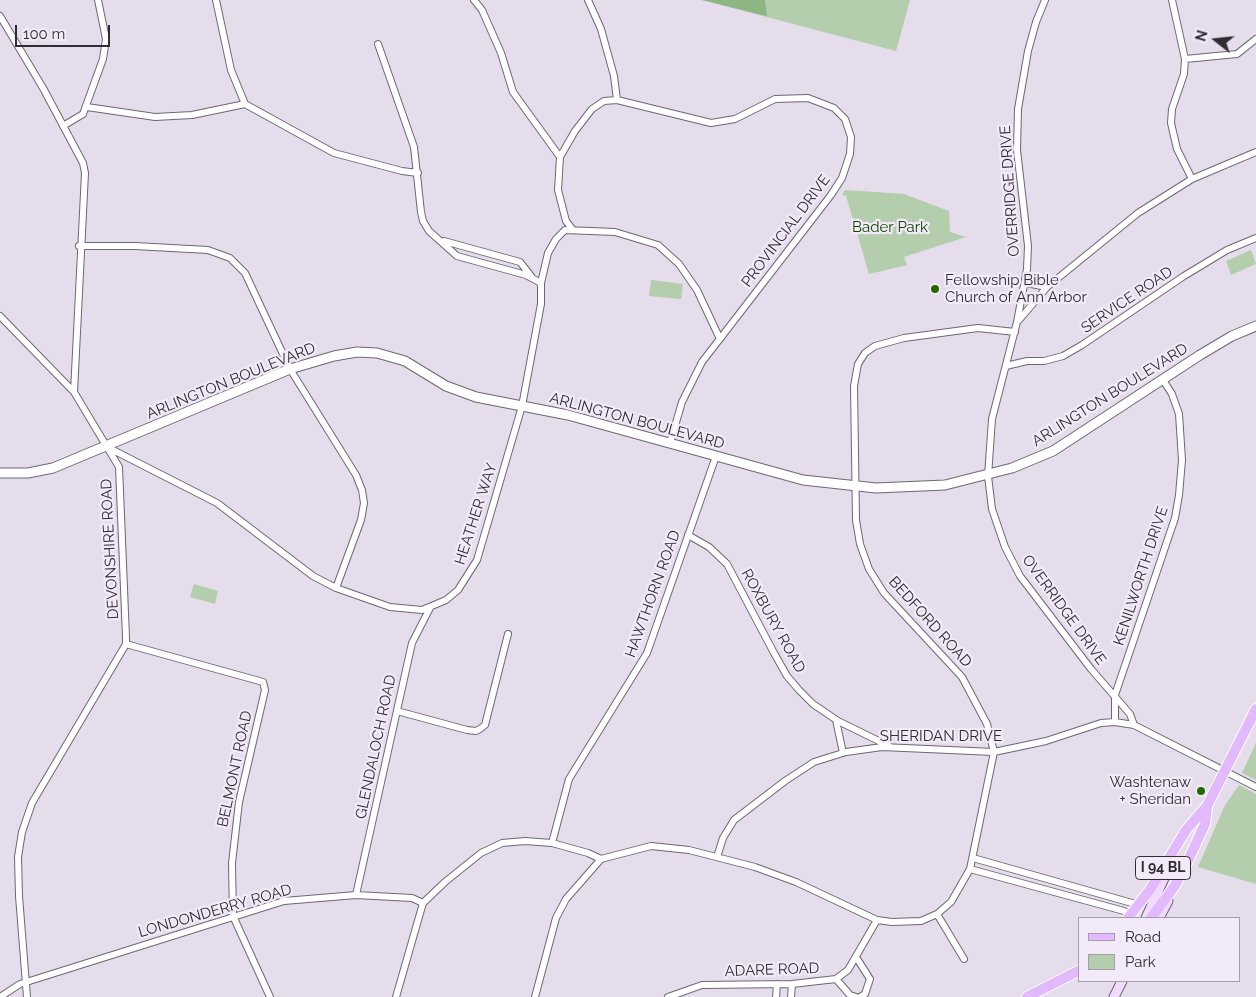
<!DOCTYPE html>
<style>
body{margin:0}
#map{position:relative;width:1256px;height:997px;overflow:hidden;background:#e6ddec;font-family:Raleway,sans-serif}
canvas{display:block}
.legend{position:absolute;left:1078px;top:917px;width:162px;height:65px;box-sizing:border-box;background:#f3eaf9;border:1px solid #a59ea9;margin:0;padding:6px 9px;list-style:none;font-size:15px;color:#302c32}
.legend li{display:flex;align-items:center;gap:10px;height:25px}
.legend b{width:25px;border:1px solid #a59ea9}
.north{position:absolute;left:1191px;top:15px;width:50px;height:50px;-webkit-text-stroke:4px #f3eaf9;paint-order:stroke;rotate:286deg;font-size:14px;font-weight:700;line-height:20px;text-align:center;color:#302c32}
.north::after{content:'';display:block;margin:auto;width:18px;height:22px;background:#302c32;clip-path:polygon(50% 0,100% 100%,50% 72%,0 100%)}
.scale{position:absolute;left:15px;top:25px;width:95px;height:22px;box-sizing:border-box;border:2px solid #302c32;border-top:0;padding-left:6px;font-size:15px;line-height:18px;white-space:nowrap;color:#302c32;-webkit-text-stroke:4px #f3eaf9;paint-order:stroke}
</style>
<div id="map">
<canvas width="1256" height="997"></canvas>
<ul class="legend">
<li><b style="height:6px;background:#e3b9fd"></b>Road</li>
<li><b style="height:14px;background:#b4cdad"></b>Park</li>
</ul>
<div class="north">N</div>
<div class="scale">100 m</div>
</div>
<script>
const c = document.querySelector('canvas').getContext('2d');
c.lineJoin = 'round';
function fillPath(path, color) { c.fillStyle = color; c.fill(path, 'evenodd'); }
const poly = rows => new Path2D(rows.map(r => 'M' + r).join(''));
function stroke(path, color, width, dash) { c.strokeStyle = color; c.lineWidth = width; c.lineCap = dash ? 'butt' : 'round'; c.setLineDash(dash || []); c.stroke(path); }
function drawText(font, color, halo, rows, align = 'center') {
  c.font = font + ' Raleway,sans-serif'; c.lineWidth = 4.5; c.setLineDash([]); c.textBaseline = 'middle'; c.strokeStyle = halo; c.fillStyle = color; for (const [text, x, y, turn = 0] of rows) {
    c.save(); c.translate(x, y); c.rotate((+turn || 0) * Math.PI / 180); c.textAlign = isNaN(turn) ? turn : align; if (halo) c.strokeText(text, 0, 0); c.fillText(text, 0, 0); c.restore();
  }
}
const green = poly([
 [702,0,910,0,896,51],
 [845,190,904,194,949,211,950,232,966,237,904,257,907,265,869,274,846,196,842,195],
 [1251,250,1256,264,1231,275,1226,261],
 [651,280,683,284,681,299,649,296],
 [194,584,218,591,215,604,190,597],
 [1256,743,1256,780,1242,773],
 [1239,785,1256,794,1256,884,1198,867,1225,805]
]);
const forest = poly([
 [702,0,765,0,767,16,758,14]
]);
const minor = poly([
 [216,0,231,70,245,104,334,153,402,171,418,173],
 [474,0,482,10,501,53,513,92,560,157],
 [588,0,601,29,614,76,617,100],
 [1045,0,1036,22,1028,51,1018,109,1017,150,1028,246,1027,269,1017,322,992,419,988,476,992,509,1005,547,1020,576,1091,669,1130,714,1134,725],
 [1172,0,1185,59,1184,74,1172,109,1171,123,1177,149,1192,179],
 [0,16,43,88,83,163,85,173,74,392,119,467,126,637,126,644,32,803,22,832,18,857,19,896,27,997],
 [378,44,414,147,421,212,423,221,429,231,457,256,526,275,541,283],
 [1185,59,1237,54,1256,39],
 [87,107,155,117,192,115,245,104],
 [63,126,83,114,103,59,106,39,98,0],
 [573,230,566,221,558,190,560,157,575,131,592,109,604,101,617,100,711,123,735,119,775,99,808,98,834,108,845,119,851,137,850,154,842,178,831,195,702,362,682,402,670,443],
 [444,241,520,262,531,276],
 [79,246,135,246,208,250,230,258,245,273,290,369,356,475,362,490,364,503,361,520,336,588],
 [1026,283,1047,287],
 [0,316,74,392],
 [1019,320,1047,287,1138,213,1192,179,1256,152],
 [1006,366,1027,361,1044,361,1063,356,1082,345,1184,276,1227,250,1256,238],
 [107,447,217,503,313,576,336,588,390,607,422,610,446,600,458,590,477,560,522,406,541,304,541,283,548,253,556,239,565,230,615,232,658,245,679,264,697,290,720,339],
 [688,535,709,547,727,564,774,653,787,676,799,690,813,704,838,721,889,746],
 [126,644,263,682,265,690,239,802,232,863,233,916,270,997],
 [397,711,467,730,476,731,480,729,485,725,508,634],
 [836,720,843,753],
 [1115,722,1115,695,1175,518,1179,495,1182,460,1179,414,1172,394,1163,380],
 [552,843,569,779,647,653,716,456],
 [717,857,723,838,734,820,785,781,814,762,846,752,882,747,994,752,1046,741,1101,723,1115,722,1134,725,1256,787],
 [973,858,1139,905],
 [970,869,1124,911,1130,915],
 [356,895,412,643,430,608],
 [937,914,964,959],
 [856,957,870,979,865,994,860,997],
 [836,979,850,995,856,997],
 [0,997,20,984,284,901,356,895,412,898,423,903],
 [396,997,423,903,445,882,481,853,502,843,525,841,552,843,588,853,601,859,651,846,689,850,755,867,796,882,877,920,892,922,921,921,937,914,951,902,970,869,994,752,987,724,962,677,884,593,869,569,860,544,856,520,854,386,858,364,865,353,875,346,904,338,978,328,1015,332],
 [535,997,556,918,566,899,601,859],
 [668,997,702,985,792,984,836,979,848,970,877,920],
 [776,997,777,984],
 [791,997,792,984]
]);
const tertiary = poly([
 [0,473,28,473,53,468,290,369,334,356,357,352,377,353,405,361,446,386,476,397,568,415,803,480,876,488,945,485,1012,468,1053,451,1200,355,1232,336,1256,326]
]);
const secondary = poly([
 [1146,918,1169,867],
 [1159,918,1168,901],
 [1114,997,1122,981]
]);
const primary = poly([
 [1128,918,1149,891,1186,830,1207,806],
 [1151,918,1174,887,1185,867,1205,824,1207,806,1256,709],
 [1027,997,1080,970]
]);
const markers = [
 [935,289,5,"#236900"],
 [1201,791,5,"#236900"]
];
const shields = [
 [1163,868,55]
];
const shieldNames = [
 ["I 94 BL",1163,868]
];
const streetNames = [
 ["OVERRIDGE DRIVE",1010,191,-94],
 ["PROVINCIAL DRIVE",786,231,-53],
 ["SERVICE ROAD",1127,300,-34],
 ["ARLINGTON BOULEVARD",231,381,-22],
 ["ARLINGTON BOULEVARD",1110,395,-32],
 ["ARLINGTON BOULEVARD",637,421,15],
 ["HEATHER WAY",476,514,-72],
 ["DEVONSHIRE ROAD",110,549,-93],
 ["KENILWORTH DRIVE",1141,576,-72],
 ["HAWTHORN ROAD",653,594,-70],
 ["OVERRIDGE DRIVE",1064,610,54],
 ["ROXBURY ROAD",773,621,61],
 ["BEDFORD ROAD",930,622,48],
 ["SHERIDAN DRIVE",941,736],
 ["GLENDALOCH ROAD",376,747,-78],
 ["BELMONT ROAD",235,769,-78],
 ["LONDONDERRY ROAD",215,911,-16],
 ["ADARE ROAD",772,970,-2]
];
const parkNames = [
 ["Bader Park",890,227]
];
const poiNames = [
 ["Fellowship Bible",945,280],
 ["Church of Ann Arbor",945,297],
 ["Washtenaw",1191,782,"right"],
 ["+ Sheridan",1191,799,"right"]
];
fillPath(green, '#b4cdad');
fillPath(forest, '#8eb683');
stroke(minor, '#6e6674', 8);
stroke(tertiary, '#6e6674', 11);
stroke(secondary, '#6e6674', 11);
stroke(primary, '#fff', 12);
stroke(minor, '#fff', 6);
stroke(tertiary, '#fff', 9);
stroke(secondary, '#f1dcfe', 9);
stroke(primary, '#e3b9fd', 10);
for (const [x, y, r, color] of markers) { const dot = new Path2D(); dot.arc(x, y, r, 0, 2 * Math.PI); c.fillStyle = color; c.fill(dot); stroke(dot, '#f3eaf9', 2); }
for (const [x, y, w] of shields) { const box = new Path2D(); box.roundRect(x - w / 2, y - 11.5, w, 23, 4); c.fillStyle = '#f3eaf9'; c.fill(box); stroke(box, '#302c32', 1); }
drawText('bold 14px', '#302c32', null, shieldNames);
drawText('15px', '#302c32', '#f3eaf9', streetNames);
drawText('15px', '#134700', '#f3eaf9', parkNames);
drawText('15px', '#302c32', '#f3eaf9', poiNames, 'left');
</script>
